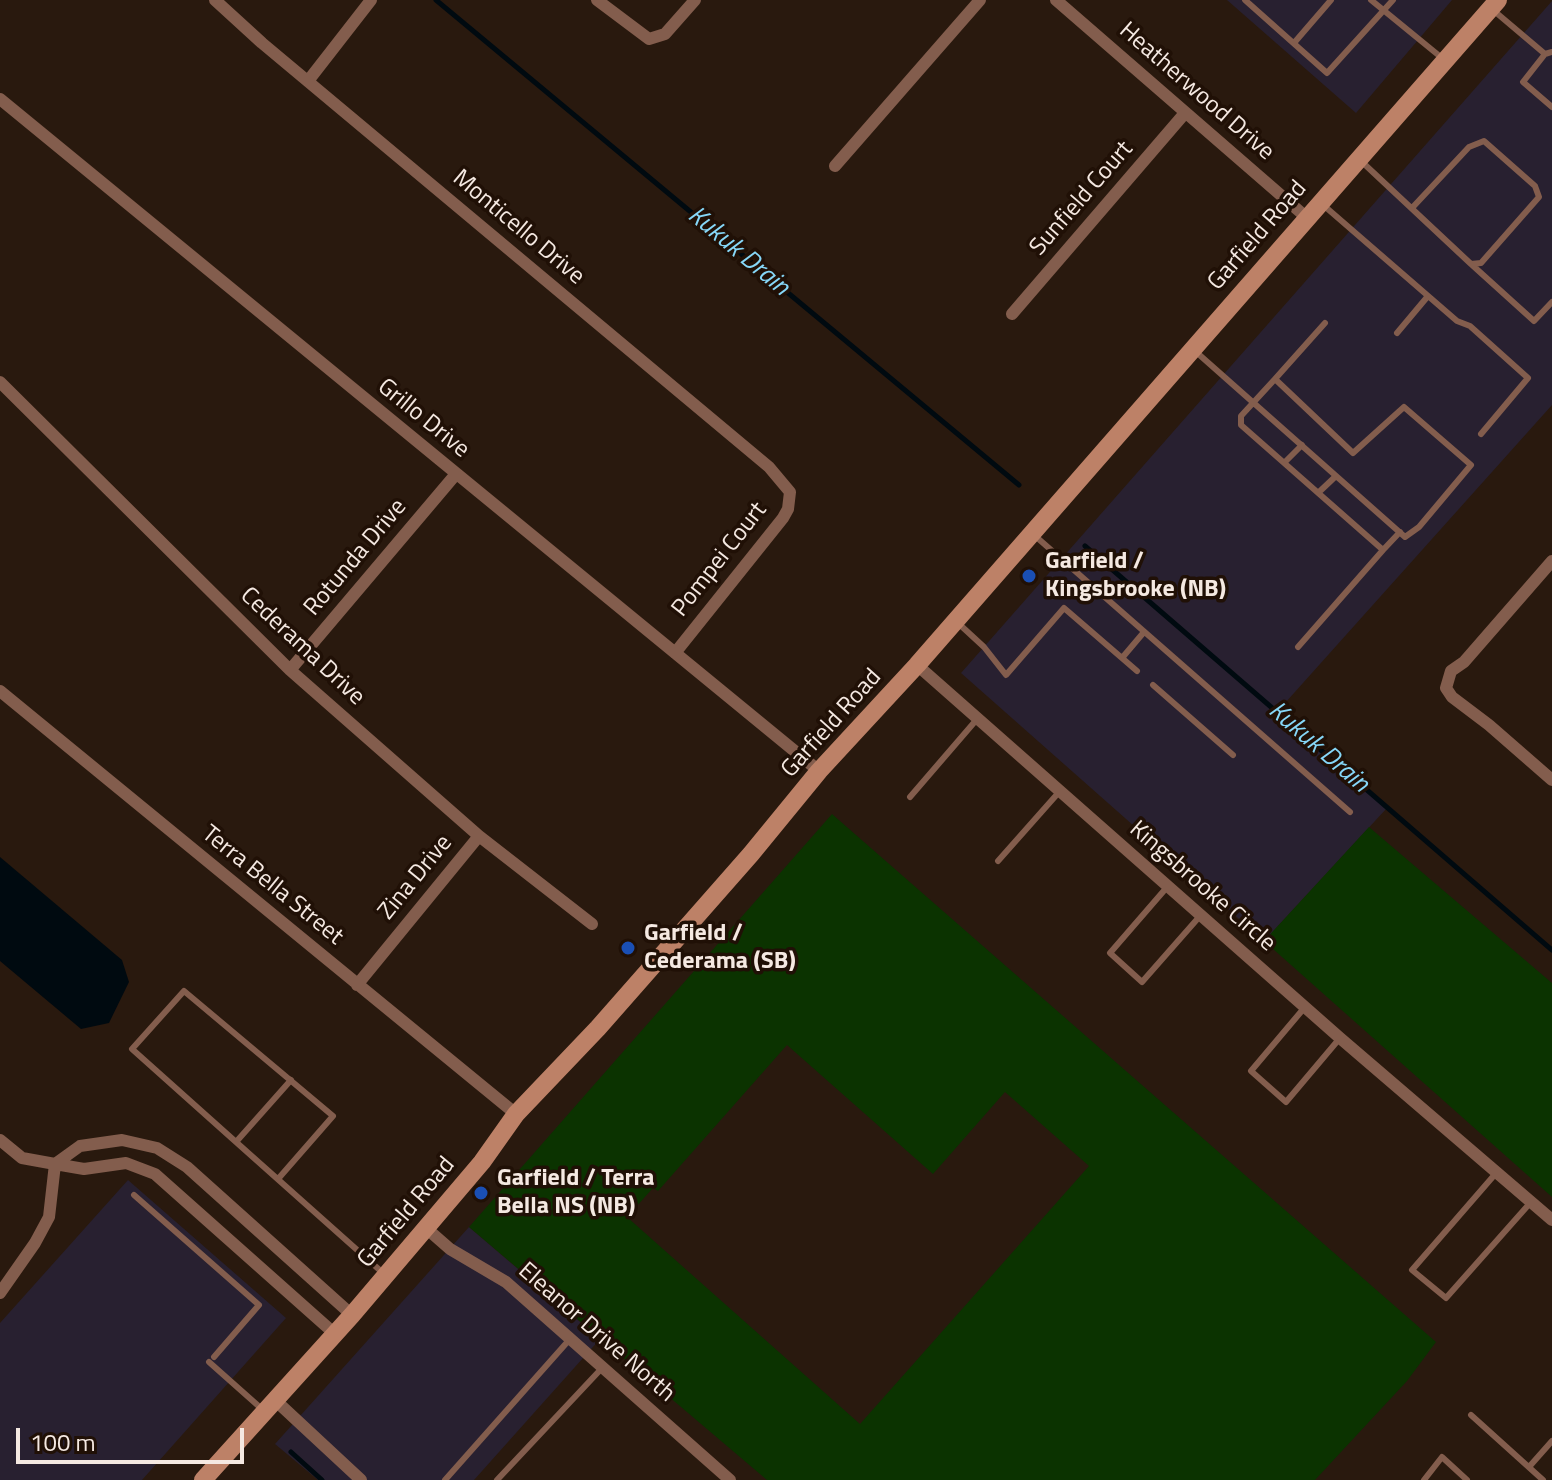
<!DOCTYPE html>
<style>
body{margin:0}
#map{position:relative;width:1552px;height:1480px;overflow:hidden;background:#29190e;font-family:"Titillium Web",sans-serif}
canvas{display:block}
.scale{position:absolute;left:16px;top:1428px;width:228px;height:36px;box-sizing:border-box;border:4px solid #f5e9e2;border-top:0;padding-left:10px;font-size:24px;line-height:28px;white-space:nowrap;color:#f5e9e2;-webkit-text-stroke:6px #201006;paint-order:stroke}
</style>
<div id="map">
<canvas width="1552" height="1480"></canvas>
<div class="scale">100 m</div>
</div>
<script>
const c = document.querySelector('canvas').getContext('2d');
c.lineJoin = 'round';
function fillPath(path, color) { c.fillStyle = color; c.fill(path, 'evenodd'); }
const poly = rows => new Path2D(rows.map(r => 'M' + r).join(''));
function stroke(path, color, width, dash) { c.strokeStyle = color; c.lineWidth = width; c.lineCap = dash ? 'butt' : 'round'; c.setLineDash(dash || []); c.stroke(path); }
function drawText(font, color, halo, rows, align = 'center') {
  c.font = font + ' "Titillium Web",sans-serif'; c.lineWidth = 7; c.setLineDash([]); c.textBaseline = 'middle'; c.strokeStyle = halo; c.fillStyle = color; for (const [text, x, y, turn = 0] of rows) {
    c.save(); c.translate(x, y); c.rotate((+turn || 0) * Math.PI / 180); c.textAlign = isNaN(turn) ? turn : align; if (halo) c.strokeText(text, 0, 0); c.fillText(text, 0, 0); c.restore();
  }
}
const commercial = poly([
 [1227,0,1452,0,1356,113],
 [1552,1,1552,405,1277,712,1387,808,1264,941,961,673],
 [128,1180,286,1318,142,1480,0,1480,0,1323],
 [469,1227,600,1339,474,1480,318,1480,275,1444]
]);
const green = poly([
 [832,814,1436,1342,1407,1381,1315,1480,767,1480,469,1227],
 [787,1045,933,1174,1005,1092,1089,1166,860,1424,627,1217,653,1188,658,1191],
 [1369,827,1552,983,1552,1197,1264,941]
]);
const water = poly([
 [0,857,122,960,129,982,109,1023,81,1029,0,961]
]);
const stream = poly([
 [436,0,1019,485],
 [1085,546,1552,950],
 [291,1452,322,1480]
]);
const lane = poly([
 [1245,0,1327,73,1393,0],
 [1371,0,1442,58],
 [1493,10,1545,54],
 [1294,43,1331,0],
 [1552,52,1545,54,1523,82,1552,107],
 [1361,161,1471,264,1481,263,1539,197,1535,186,1484,141,1469,147,1412,208],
 [1322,204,1457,321,1470,326,1528,378,1481,434],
 [1471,264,1534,321,1552,302],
 [1397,333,1428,296],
 [1195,351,1405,537,1419,527,1471,465,1404,407,1353,453,1275,379,1325,323],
 [1275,379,1241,416,1241,425,1383,550,1298,647],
 [1284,463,1302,445],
 [1318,493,1336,476],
 [1034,535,1350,812],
 [1383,550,1400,532],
 [958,623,984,647,1006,675,1064,608,1137,671],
 [1122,658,1144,632],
 [1153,685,1233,755],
 [910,797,978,718],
 [998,861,1060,791],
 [1168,886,1110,953,1142,982,1200,916],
 [1305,1007,1251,1071,1286,1102,1340,1038],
 [236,1142,291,1080],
 [1497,1172,1412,1270,1446,1298,1531,1202],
 [278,1179,333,1116,184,991,132,1049,236,1142,383,1273],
 [134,1195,259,1305,214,1357],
 [209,1362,263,1410],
 [1471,1415,1543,1480],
 [1529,1467,1552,1441],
 [445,1480,570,1339],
 [497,1480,603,1367],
 [1424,1480,1442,1457,1467,1480]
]);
const street = poly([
 [215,0,262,43,769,467,790,492,788,509,783,518,675,653],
 [597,0,649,39,665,34,695,0],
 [1056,0,1306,217],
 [308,81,371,0],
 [0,99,819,771],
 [835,166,980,0],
 [1012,314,1185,113],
 [0,382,290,670,479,836,592,924],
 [1552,561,1464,662,1451,671,1446,688,1452,697,1489,725,1552,780],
 [917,665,1340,1038,1552,1220],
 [290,670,456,474],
 [0,691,516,1114],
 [357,985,479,836],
 [0,1140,22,1158,55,1164,49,1217,35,1243,0,1293],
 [426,1228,450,1249,506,1282,730,1480],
 [335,1334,155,1174,126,1163,84,1169,55,1164,80,1146,122,1140,157,1148,187,1167,352,1315],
 [275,1400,361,1480]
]);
const secondary = poly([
 [203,1480,352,1315,482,1162,516,1114,598,1028,751,854,819,771,917,665,1498,0]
]);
const markers = [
 [1029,576,8,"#1a4fb4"],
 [628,948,8,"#1a4fb4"],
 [481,1193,8,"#1a4fb4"]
];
const streetNames = [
 ["Heatherwood Drive",1196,92,41],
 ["Sunfield Court",1082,199,-49],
 ["Monticello Drive",518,228,40],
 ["Garfield Road",1258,236,-49],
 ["Grillo Drive",423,419,39],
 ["Rotunda Drive",356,558,-50],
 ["Pompei Court",720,560,-52],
 ["Cederama Drive",302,647,43],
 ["Garfield Road",832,724,-48],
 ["Zina Drive",416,878,-51],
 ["Terra Bella Street",272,886,39],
 ["Kingsbrooke Circle",1202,887,41],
 ["Garfield Road",407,1213,-50],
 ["Eleanor Drive North",596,1333,41]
];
const poiNames = [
 ["Garfield /",1045,562],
 ["Kingsbrooke (NB)",1045,590],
 ["Garfield /",644,934],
 ["Cederama (SB)",644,962],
 ["Garfield / Terra",497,1179],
 ["Bella NS (NB)",497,1207]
];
const waterNames = [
 ["Kukuk Drain",738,252,40],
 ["Kukuk Drain",1318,748,41]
];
fillPath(commercial, '#282030');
fillPath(green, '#0b3300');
fillPath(water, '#000a10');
stroke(stream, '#000a10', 5);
stroke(lane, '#835d4d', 6);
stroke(street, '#835d4d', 12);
stroke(secondary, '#bd8167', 18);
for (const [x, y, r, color] of markers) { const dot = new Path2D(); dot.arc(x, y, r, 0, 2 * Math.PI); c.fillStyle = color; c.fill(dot); stroke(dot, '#201006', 3); }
drawText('24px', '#f5e9e2', '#201006', streetNames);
drawText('bold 24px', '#f5e9e2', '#201006', poiNames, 'left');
drawText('italic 26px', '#86d7f8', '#201006', waterNames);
</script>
